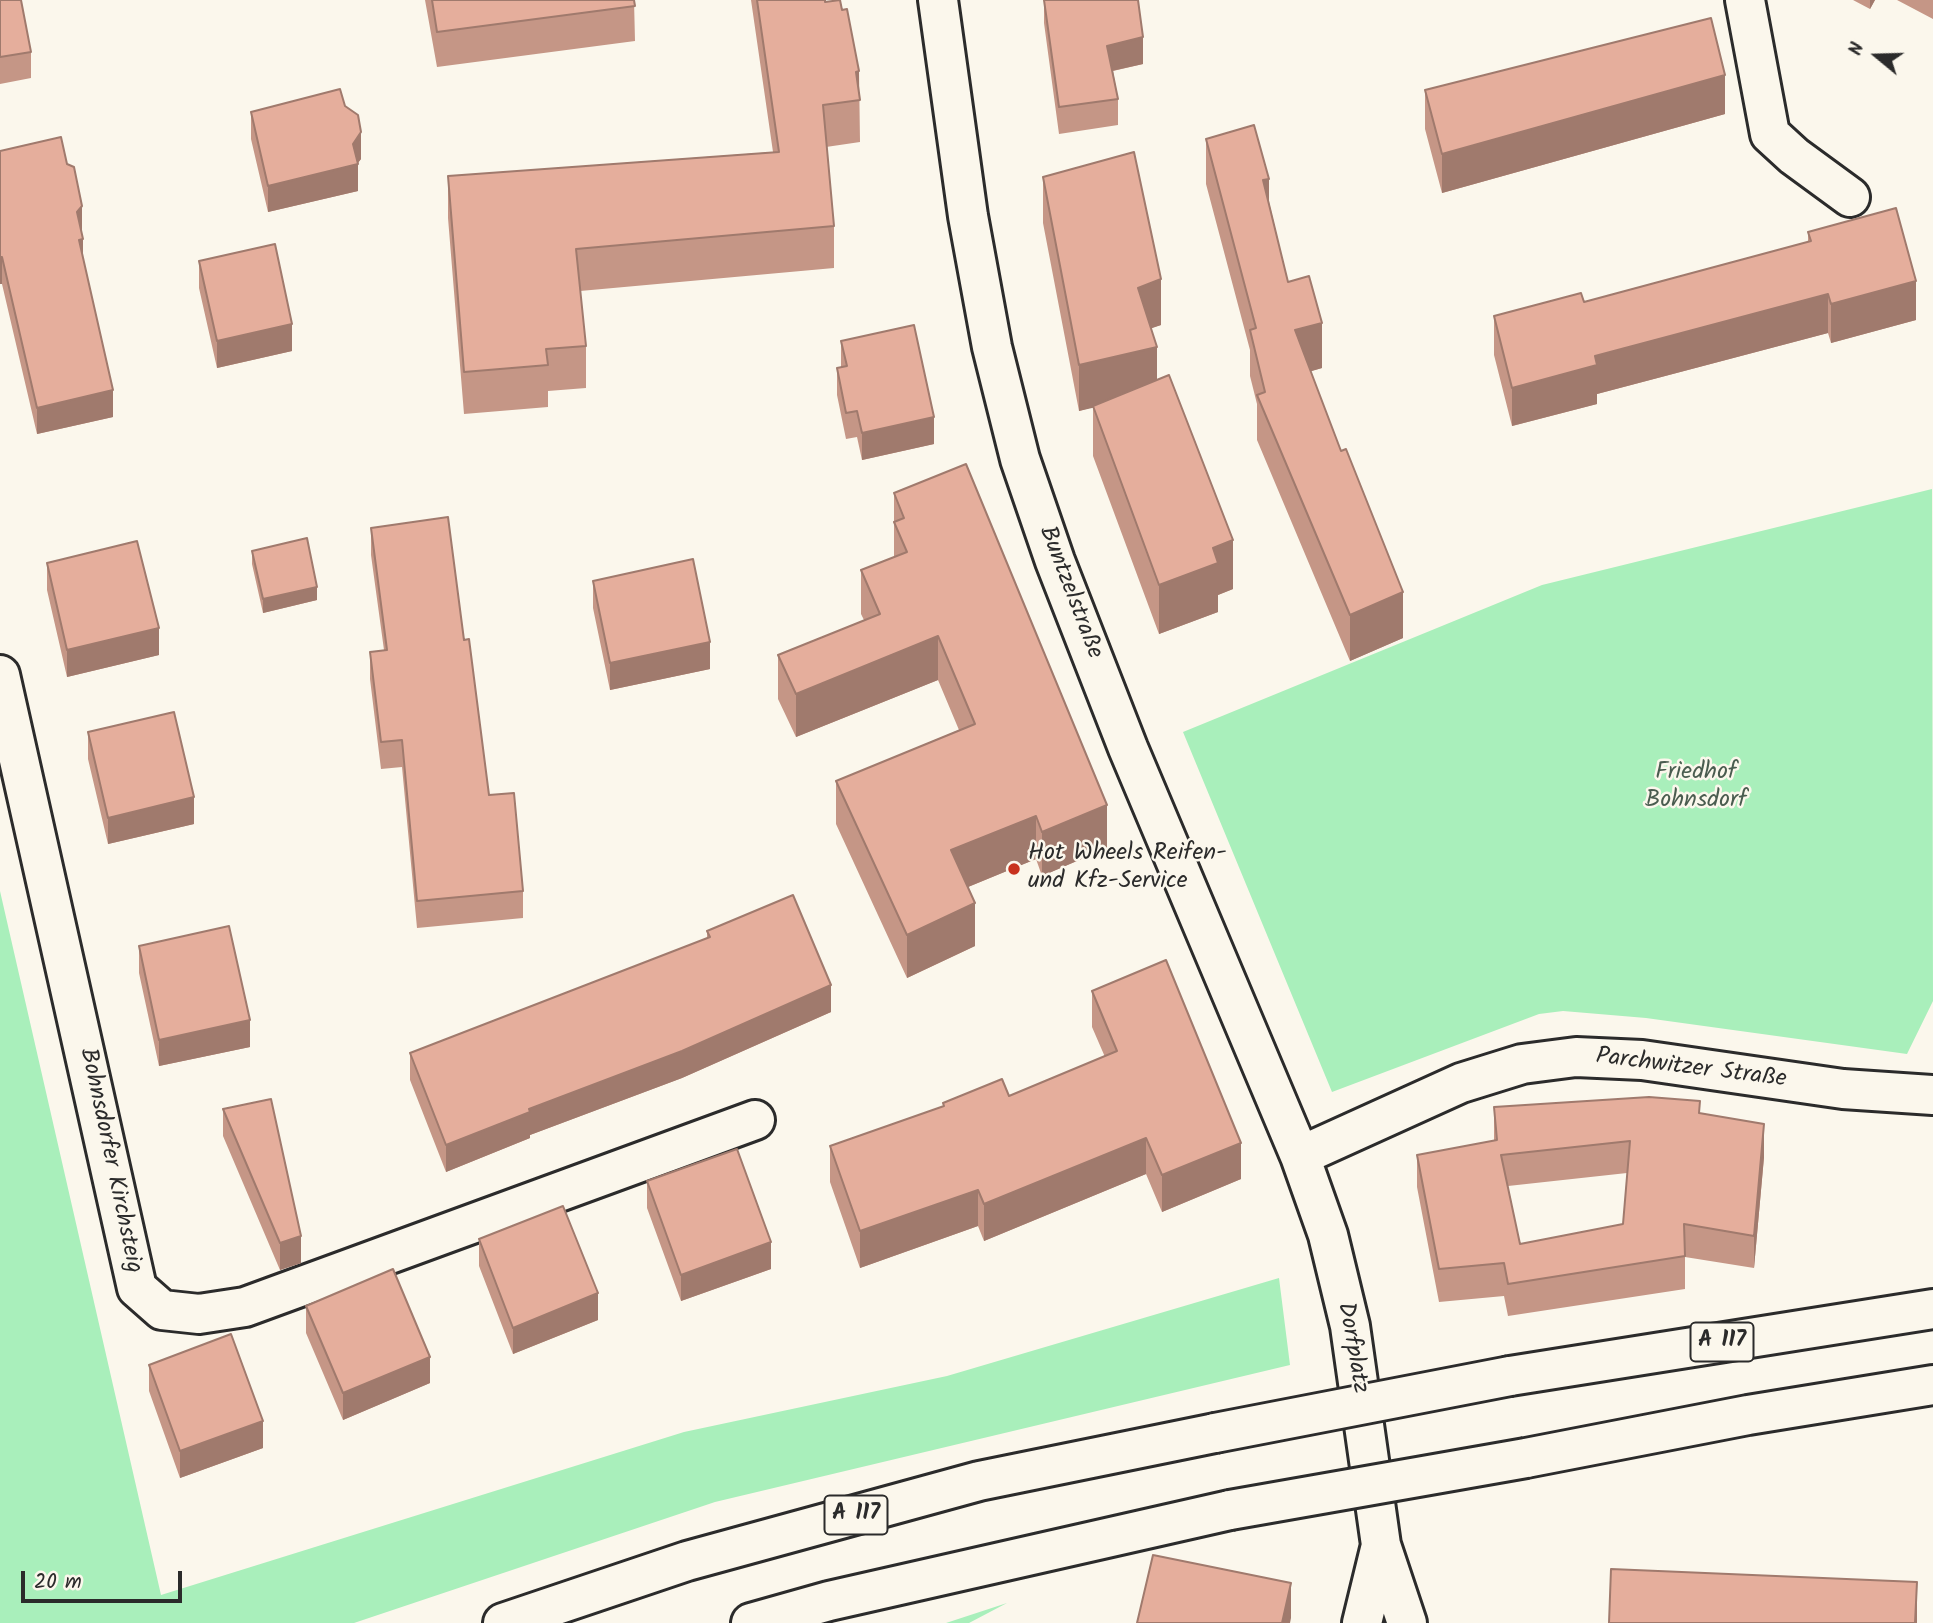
<!DOCTYPE html>
<meta charset="utf-8">
<style>
body{margin:0}
#map{position:relative;width:1933px;height:1623px;overflow:hidden;background:#fbf7ec;font-family:Kalam,sans-serif}
canvas{display:block}
.north{position:absolute;left:1842px;top:21px;width:70px;height:70px;-webkit-text-stroke:5px #fbf7ec;paint-order:stroke;rotate:289deg;font-size:19px;font-weight:700;line-height:28px;text-align:center;color:#2b2b2b}
.north::after{content:'';display:block;margin:auto;width:24px;height:32px;background:#2b2b2b;clip-path:polygon(50% 0,100% 100%,50% 72%,0 100%)}
.scale{position:absolute;left:21px;top:1571px;width:161px;height:32px;box-sizing:border-box;border:4px solid #2b2b2b;border-top:0;padding-left:9px;font-size:21px;line-height:24px;white-space:nowrap;color:#2b2b2b;-webkit-text-stroke:5px #fbf7ec;paint-order:stroke}
</style>
<div id="map">
<canvas width="1933" height="1623"></canvas>
<div class="north">N</div>
<div class="scale">20 m</div>
</div>
<script>
const c = document.querySelector('canvas').getContext('2d');
c.lineJoin = 'round';
function fillPath(path, color) { c.fillStyle = color; c.fill(path, 'evenodd'); }
const poly = rows => new Path2D(rows.map(r => 'M' + r).join(''));
function stroke(path, color, width, dash) { c.strokeStyle = color; c.lineWidth = width; c.lineCap = dash ? 'butt' : 'round'; c.setLineDash(dash || []); c.stroke(path); }
function drawText(font, color, halo, rows, align = 'center') {
  c.font = font + ' Kalam,sans-serif'; c.lineWidth = 5; c.setLineDash([]); c.textBaseline = 'middle'; c.strokeStyle = halo; c.fillStyle = color; for (const [text, x, y, turn = 0] of rows) {
    c.save(); c.translate(x, y); c.rotate((+turn || 0) * Math.PI / 180); c.textAlign = isNaN(turn) ? turn : align; if (halo) c.strokeText(text, 0, 0); c.fillText(text, 0, 0); c.restore();
  }
}
const green = poly([
 [1932,489,1933,1001,1907,1054,1646,1018,1563,1011,1539,1014,1332,1092,1183,732,1542,585],
 [0,891,161,1595,684,1432,947,1376,1279,1278,1290,1365,715,1502,354,1623,0,1623],
 [1007,1603,969,1623,946,1623]
]);
const minor = poly([
 [938,0,968,216,992,347,1020,459,1055,561,1128,748,1300,1156,1328,1235,1350,1326,1381,1545,1407,1623],
 [1745,0,1770,134,1794,156,1850,197],
 [0,675,137,1288,162,1310,199,1314,245,1307,755,1120],
 [1300,1156,1461,1083,1522,1064,1576,1057,1642,1060,1843,1089,1933,1095],
 [1362,1623,1381,1545]
]);
const highway = poly([
 [1510,1376,1933,1309],
 [1526,1458,1748,1415,1933,1385],
 [503,1623,687,1561,979,1481,1215,1433],
 [751,1623,829,1601,1230,1510]
]);
const highwayBridge = poly([
 [1215,1433,1510,1376],
 [1230,1510,1526,1458]
]);
const wall = poly([
 [0,0,31,52,31,78,0,84],
 [425,0,634,0,635,41,437,67],
 [751,0,825,0,825,2,842,10,859,71,860,142,826,147,834,226,834,268,580,291,586,346,586,388,548,391,548,407,464,414,448,218,448,176,773,152],
 [1044,0,1143,64,1113,71,1118,99,1118,125,1059,134,1044,23],
 [1853,0,1875,0,1870,9],
 [1897,0,1933,0,1933,19],
 [1425,90,1725,114,1442,193,1425,129],
 [251,112,361,159,358,163,358,191,268,212,251,139],
 [1206,139,1269,202,1288,282,1322,368,1311,371,1403,638,1350,661,1257,440,1257,404,1250,376,1250,350,1206,184],
 [0,151,82,233,83,257,113,417,37,434,2,284],
 [1043,177,1161,325,1151,328,1157,380,1233,589,1218,595,1218,612,1159,634,1093,456,1093,407,1079,411,1043,223],
 [1808,232,1916,320,1831,343,1828,333,1597,394,1597,404,1512,426,1494,355,1494,316,1584,302,1808,242],
 [199,261,292,351,217,368,199,288],
 [841,341,934,444,862,460,857,437,846,439,837,395,837,368,841,367],
 [894,493,1107,848,1042,876,1036,859,968,887,975,946,907,978,836,824,836,781,959,730,938,680,796,737,778,699,778,655,864,620,861,614,861,570,894,557],
 [371,528,464,640,489,795,523,891,523,918,417,928,402,767,381,769,370,679,370,652,384,650,371,555],
 [252,551,317,600,263,613,252,564],
 [47,563,159,655,67,677,47,590],
 [593,581,710,669,610,690,593,608],
 [88,732,194,824,108,844,88,759],
 [707,931,831,1012,682,1078,530,1135,530,1138,446,1172,410,1080,410,1053,707,938],
 [139,946,250,1047,159,1066,139,973],
 [1092,991,1241,1179,1162,1212,1146,1174,984,1241,978,1226,860,1268,830,1182,830,1146,943,1107,943,1103,1009,1096,1105,1057,1092,1027],
 [1494,1107,1700,1113,1764,1157,1754,1268,1685,1257,1685,1289,1508,1316,1504,1296,1439,1302,1417,1187,1417,1155,1494,1141],
 [1627,1173,1623,1224,1520,1244,1508,1186],
 [223,1109,301,1263,280,1270,223,1136],
 [647,1181,771,1269,681,1301,647,1208],
 [479,1239,598,1320,513,1354,479,1266],
 [306,1306,430,1383,343,1420,306,1333],
 [149,1365,263,1448,180,1478,149,1391]
]);
const shadedWall = poly([
 [1870,0,1875,0,1870,9],
 [1143,37,1143,64,1107,72,1107,46],
 [859,71,859,100,856,72],
 [1725,75,1725,114,1442,193,1442,154],
 [361,132,361,159,357,164,358,164,358,191,268,212,268,186,353,144],
 [1269,179,1269,224,1263,180],
 [82,206,82,233,77,212],
 [83,239,83,266,79,240],
 [0,257,2,257,2,284,0,284],
 [1161,279,1161,325,1138,333,1138,288],
 [1916,281,1916,320,1831,343,1831,304],
 [1828,294,1828,333,1597,394,1597,404,1512,426,1512,388,1595,356],
 [1322,323,1322,368,1295,376,1295,330],
 [292,324,292,351,217,368,217,341],
 [1157,347,1157,393,1079,411,1079,365],
 [113,390,113,417,37,434,37,408],
 [934,417,934,444,862,460,862,433],
 [1233,540,1233,589,1218,595,1218,612,1159,634,1159,585,1213,548],
 [317,587,317,600,263,613,263,599],
 [1403,592,1403,638,1350,661,1350,615],
 [159,628,159,655,67,677,67,650],
 [938,636,938,680,796,737,796,694],
 [710,642,710,669,610,690,610,663],
 [194,797,194,824,108,844,108,818],
 [1107,805,1107,848,1042,876,1042,832],
 [1036,816,1036,859,951,894,951,850],
 [975,903,975,946,907,978,907,935],
 [831,985,831,1012,682,1078,530,1135,530,1138,446,1172,446,1145,529,1109],
 [250,1020,250,1047,159,1066,159,1040],
 [1764,1124,1764,1157,1754,1268,1754,1236],
 [1146,1138,1146,1174,984,1241,984,1204],
 [1241,1143,1241,1179,1162,1212,1162,1175],
 [978,1190,978,1226,860,1268,860,1231],
 [301,1236,301,1263,280,1270,280,1243],
 [771,1242,771,1269,681,1301,681,1275],
 [598,1293,598,1320,513,1354,513,1328],
 [430,1357,430,1383,343,1420,343,1393],
 [263,1421,263,1448,180,1478,180,1451],
 [1917,1582,1917,1623,1915,1623],
 [1291,1583,1291,1618,1290,1623,1282,1623]
]);
const building = poly([
 [0,0,21,0,31,52,0,57,0,0],
 [432,0,634,0,635,6,437,32,432,0],
 [757,0,825,0,825,2,840,0,842,10,847,9,859,71,856,72,860,100,823,105,834,226,576,249,586,346,546,349,548,365,464,372,448,176,779,152,757,0],
 [1044,0,1138,0,1143,37,1107,46,1118,99,1059,107,1044,0],
 [1711,18,1725,75,1442,154,1425,90,1711,18],
 [340,89,345,106,358,115,361,132,353,144,358,164,268,186,251,112,340,89],
 [1254,125,1269,179,1263,180,1288,282,1309,276,1322,323,1295,330,1341,451,1346,449,1403,592,1350,615,1257,395,1265,392,1250,330,1256,328,1206,139,1254,125],
 [61,137,67,164,74,167,82,206,77,212,83,239,79,240,113,390,37,408,2,257,0,257,0,151,61,137],
 [1134,152,1161,279,1138,288,1157,347,1079,365,1043,177,1134,152],
 [1896,208,1916,281,1831,304,1828,294,1595,356,1597,365,1512,388,1494,316,1581,293,1584,302,1811,241,1808,232,1896,208],
 [275,244,292,324,217,341,199,261,275,244],
 [914,325,934,417,862,433,857,411,846,413,837,368,847,366,841,341,914,325],
 [1169,375,1233,540,1213,548,1218,563,1159,585,1093,406,1169,375],
 [966,464,1107,805,1042,832,1036,816,951,850,975,903,907,935,836,781,975,724,938,636,796,694,778,655,880,614,861,570,907,552,894,522,904,518,894,493,966,464],
 [448,517,464,640,469,639,489,795,514,793,523,891,417,901,402,740,381,742,370,652,387,650,371,528,448,517],
 [307,538,317,587,263,599,252,551,307,538],
 [137,541,159,628,67,650,47,563,137,541],
 [693,559,710,642,610,663,593,581,693,559],
 [174,712,194,797,108,818,88,732,174,712],
 [793,895,831,985,682,1051,529,1109,530,1112,446,1145,410,1053,710,937,707,931,793,895],
 [229,926,250,1020,159,1040,139,946,229,926],
 [1166,960,1241,1143,1162,1175,1146,1138,984,1204,978,1190,860,1231,830,1146,944,1106,943,1103,1002,1079,1009,1096,1117,1051,1092,991,1166,960],
 [1649,1097,1700,1101,1699,1113,1764,1124,1754,1236,1684,1224,1685,1256,1508,1284,1504,1263,1439,1269,1417,1155,1497,1140,1494,1107,1649,1097],
 [1630,1141,1623,1224,1520,1244,1501,1155,1630,1141],
 [271,1099,301,1236,280,1243,223,1109,271,1099],
 [737,1149,771,1242,681,1275,647,1181,737,1149],
 [563,1206,598,1293,513,1328,479,1239,563,1206],
 [393,1269,430,1357,343,1393,306,1306,393,1269],
 [231,1334,263,1421,180,1451,149,1365,231,1334],
 [1153,1555,1291,1583,1282,1623,1137,1623,1153,1555],
 [1611,1569,1917,1582,1915,1623,1609,1623,1611,1569]
]);
const markers = [
 [1014,869,7,"#c8321e"]
];
const shields = [
 [1722,1342,63],
 [856,1515,63]
];
const shieldNames = [
 ["A 117",1722,1342],
 ["A 117",856,1515]
];
const streetNames = [
 ["Buntzelstraße",1069,593,69],
 ["Parchwitzer Straße",1691,1070,7],
 ["Bohnsdorfer Kirchsteig",109,1161,78],
 ["Dorfplatz",1351,1348,80]
];
const parkNames = [
 ["Friedhof",1696,774],
 ["Bohnsdorf",1696,802]
];
const poiNames = [
 ["Hot Wheels Reifen-",1028,855],
 ["und Kfz-Service",1028,883]
];
fillPath(green, '#a9efbb');
stroke(minor, '#2b2b2b', 44);
stroke(highway, '#2b2b2b', 44);
stroke(minor, '#fbf7ec', 38);
stroke(highway, '#fbf7ec', 38);
stroke(highwayBridge, '#2b2b2b', 44, []);
stroke(highwayBridge, '#fbf7ec', 38);
fillPath(wall, '#c59686');
fillPath(shadedWall, '#a07a6d');
fillPath(building, '#e5ae9c');
stroke(building, '#a07a6d', 2);
for (const [x, y, r, color] of markers) { const dot = new Path2D(); dot.arc(x, y, r, 0, 2 * Math.PI); c.fillStyle = color; c.fill(dot); stroke(dot, '#fbf7ec', 2.5); }
for (const [x, y, w] of shields) { const box = new Path2D(); box.roundRect(x - w / 2, y - 19.5, w, 39, 5); c.fillStyle = '#fbf7ec'; c.fill(box); stroke(box, '#2b2b2b', 2); }
drawText('bold 23px', '#2b2b2b', null, shieldNames);
drawText('24px', '#2b2b2b', '#fbf7ec', streetNames);
drawText('24px', '#4a5c4f', '#fbf7ec', parkNames);
drawText('24px', '#2b2b2b', '#fbf7ec', poiNames, 'left');
</script>
